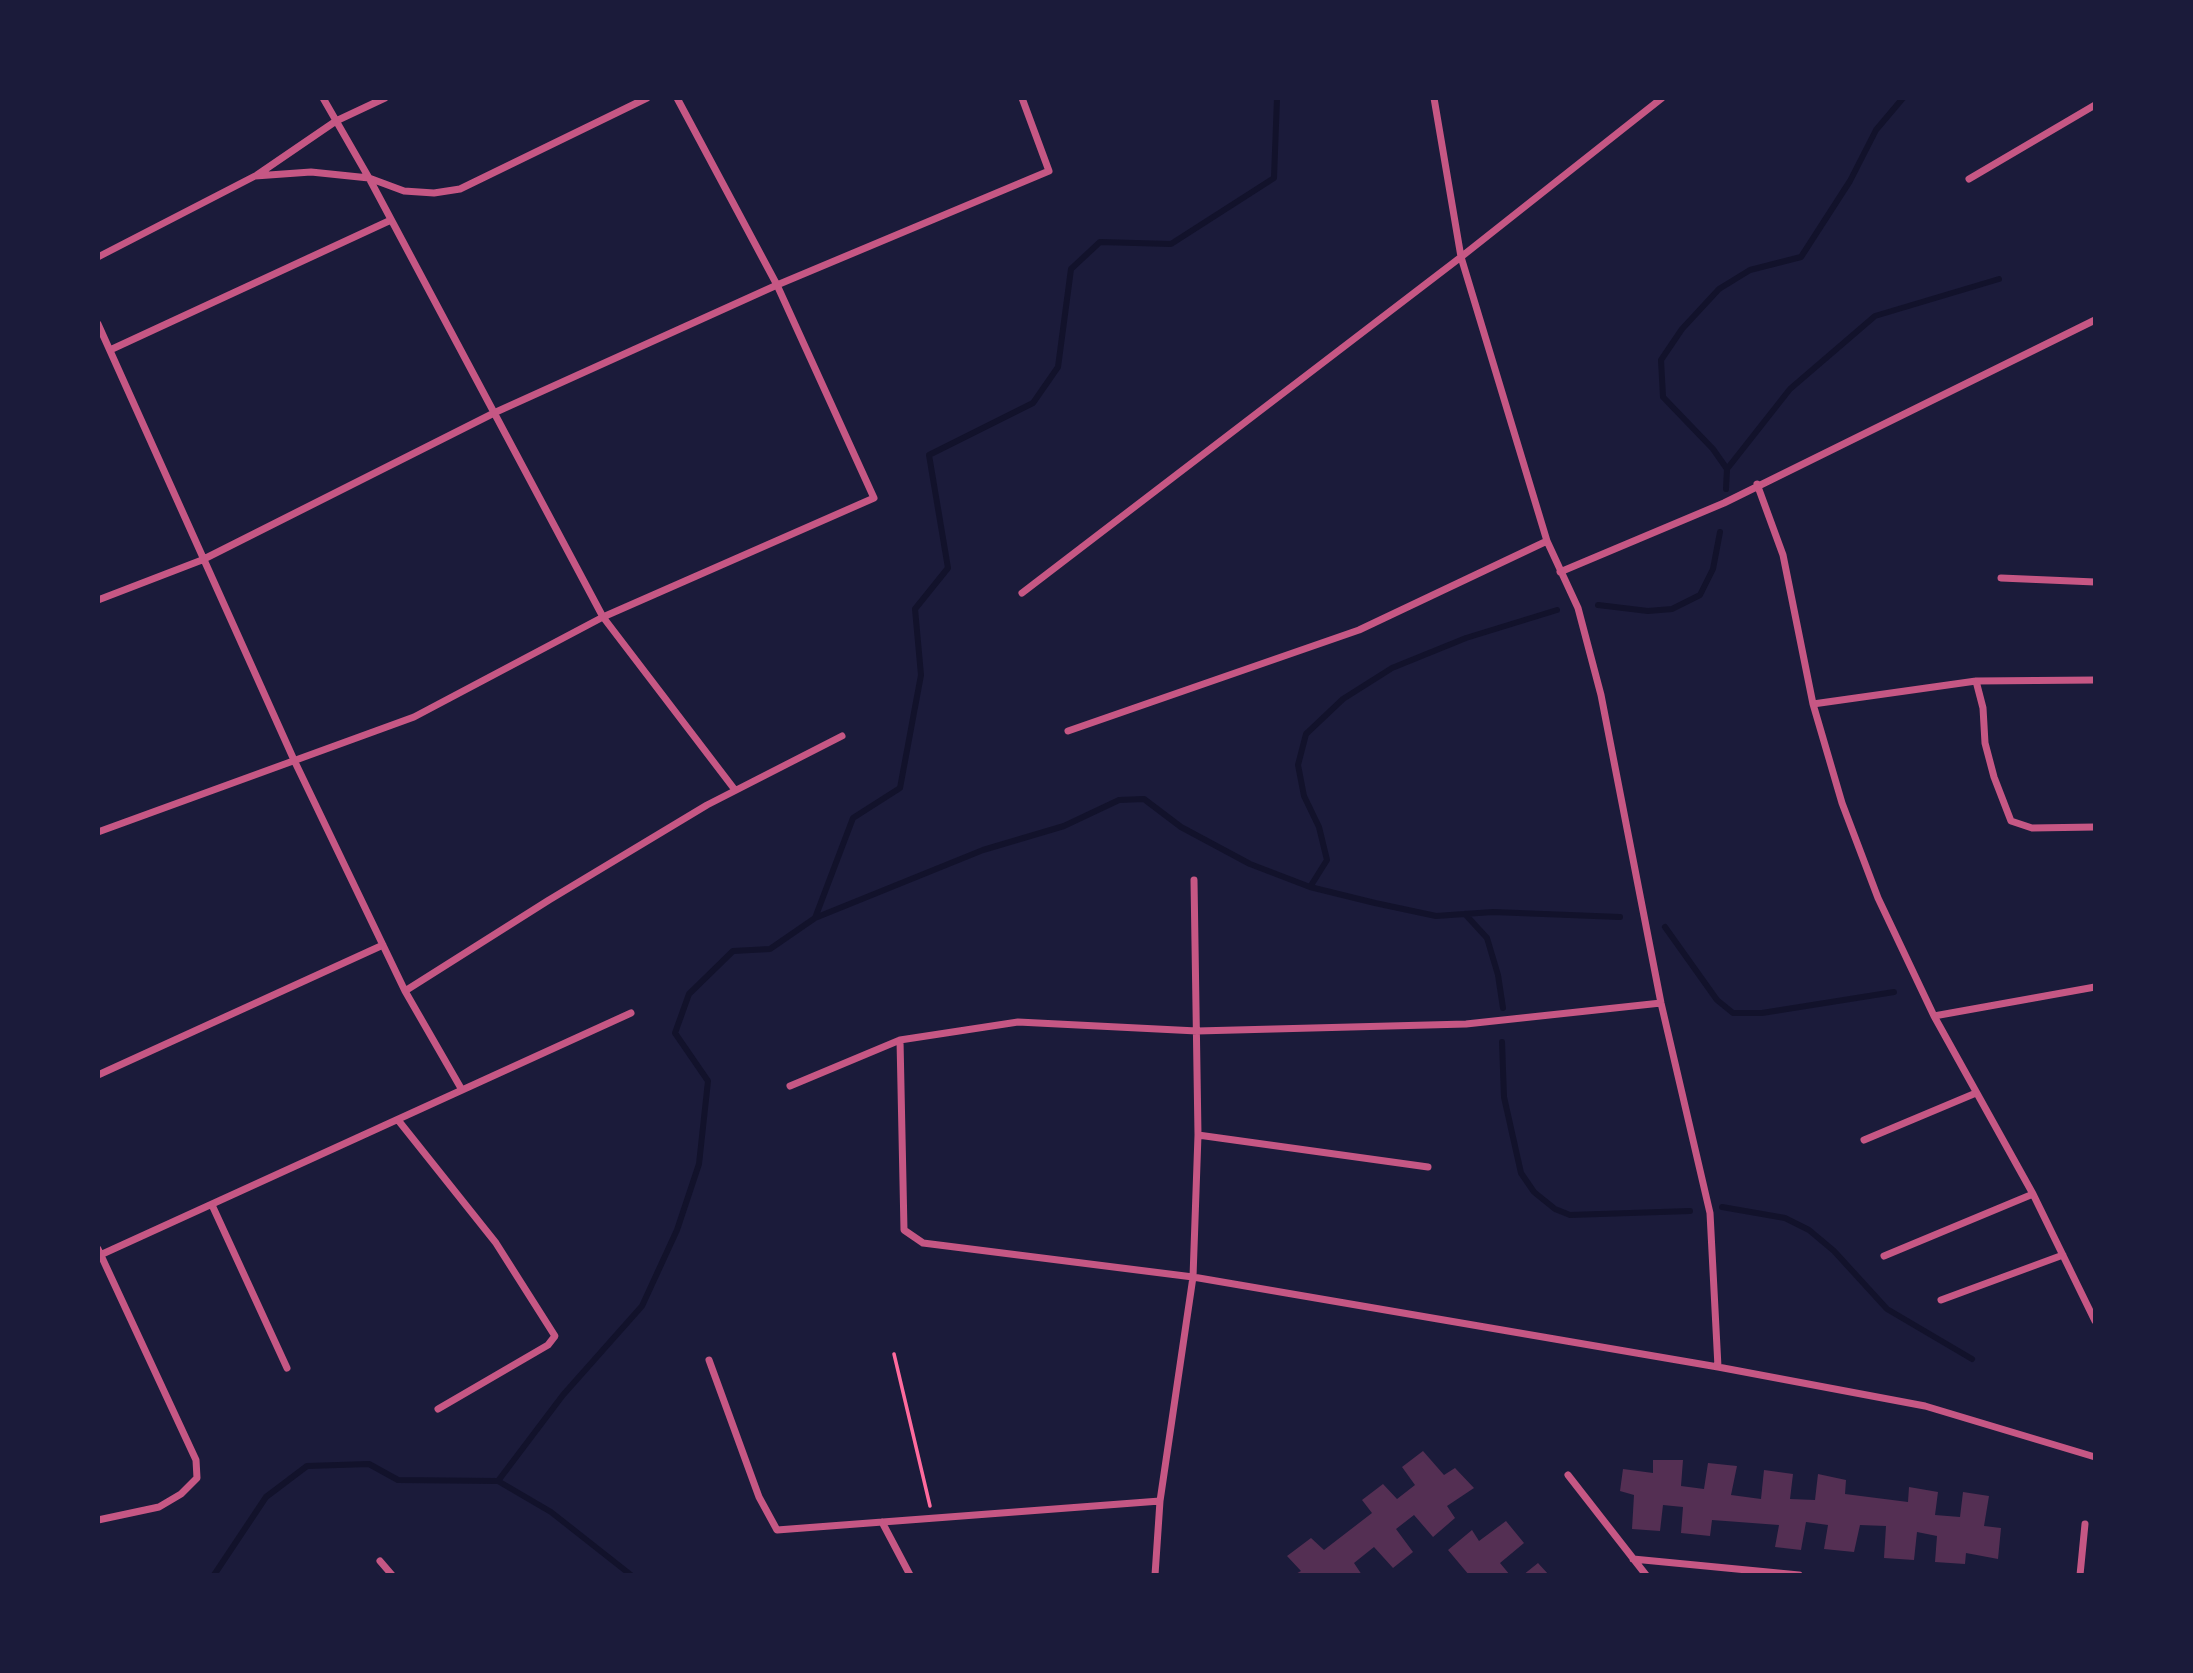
<!DOCTYPE html>
<style>
body{margin:0}
#map{position:relative;width:2193px;height:1673px;overflow:hidden;background:#1b1b3a;font-family:"Golos Text",sans-serif}
canvas{display:block}
.frame{position:absolute;inset:0;border:100px solid #1b1b3a;pointer-events:none}
</style>
<div id="map">
<canvas width="2193" height="1673"></canvas>
<div class="frame"></div>
</div>
<script>
const c = document.querySelector('canvas').getContext('2d');
c.lineJoin = 'round';
const poly = rows => new Path2D(rows.map(r => 'M' + r).join(''));
function stroke(path, color, width, dash) { c.strokeStyle = color; c.lineWidth = width; c.lineCap = dash ? 'butt' : 'round'; c.setLineDash(dash || []); c.stroke(path); }
function fillPath(path, color) { c.fillStyle = color; c.fill(path, 'evenodd'); }
const stream = poly([
 [1727,469,1790,389,1875,316,1999,279],
 [1726,489,1727,469,1713,449,1663,397,1661,360,1682,329,1719,289,1750,270,1801,257,1850,181,1876,130,1903,98],
 [1598,605,1648,611,1672,609,1700,595,1713,569,1720,532],
 [1310,887,1327,860,1319,827,1304,796,1298,765,1306,734,1343,699,1392,668,1466,638,1557,610],
 [1465,914,1487,938,1498,975,1503,1008],
 [815,918,853,818,900,788,921,675,915,609,948,568,929,455,1033,403,1058,367,1071,269,1100,242,1171,244,1274,178,1277,98],
 [1665,927,1717,1000,1733,1013,1762,1013,1894,992],
 [1502,1042,1504,1097,1521,1173,1534,1192,1555,1209,1570,1215,1690,1211],
 [1722,1207,1785,1218,1809,1230,1834,1251,1887,1309,1972,1359],
 [498,1481,551,1512,631,1575],
 [214,1575,266,1497,307,1466,369,1464,398,1480,498,1481,563,1395,642,1306,677,1230,699,1164,708,1081,675,1033,689,994,733,951,770,949,815,918,983,850,1064,826,1119,800,1144,799,1181,827,1250,864,1310,887,1375,903,1436,916,1493,912,1620,917]
]);
const building = poly([
 [1423,1451,1444,1475,1455,1468,1474,1488,1447,1506,1455,1518,1433,1537,1414,1515,1396,1529,1413,1552,1393,1568,1374,1547,1354,1563,1362,1575,1294,1575,1301,1571,1287,1556,1311,1538,1324,1550,1372,1513,1362,1500,1383,1484,1397,1499,1415,1485,1402,1467],
 [1653,1460,1683,1460,1681,1486,1704,1489,1708,1463,1737,1466,1731,1495,1761,1499,1764,1470,1793,1474,1790,1499,1815,1500,1818,1474,1846,1480,1845,1494,1908,1502,1909,1487,1938,1492,1935,1515,1960,1517,1963,1492,1989,1496,1984,1526,2001,1528,1998,1559,1966,1553,1965,1564,1935,1562,1937,1536,1917,1532,1914,1560,1884,1558,1886,1526,1860,1525,1854,1552,1824,1549,1828,1525,1806,1522,1801,1550,1775,1547,1779,1525,1712,1520,1710,1536,1681,1533,1683,1507,1663,1505,1660,1531,1632,1529,1634,1495,1620,1491,1623,1469,1653,1473],
 [1506,1521,1524,1543,1500,1563,1510,1575,1469,1575,1448,1550,1472,1530,1479,1541],
 [1538,1563,1549,1575,1523,1575]
]);
const path = poly([
 [894,1354,930,1506]
]);
const minor = poly([
 [323,98,369,178,603,617,735,790],
 [1434,98,1461,257,1547,541,1578,608,1601,695,1661,1003,1710,1213,1718,1367],
 [257,175,336,121,385,98],
 [1969,179,2095,105],
 [98,257,255,176,311,172,369,178,404,191,434,193,460,189,647,98],
 [98,324,294,760,405,991,462,1090],
 [110,350,391,220],
 [1757,484,1783,555,1813,704,1842,803,1878,898,1934,1016,2033,1194,2095,1321],
 [1560,572,1724,503,2095,320],
 [2001,578,2095,582],
 [1022,593,1461,257,1662,98],
 [98,600,202,560,496,412,777,285,1049,171,1022,98],
 [1976,681,1983,708,1985,743,1994,777,2011,821,2032,828,2095,827],
 [1813,704,1976,681,2095,680],
 [1068,731,1359,630,1547,541],
 [98,832,414,717,603,617,874,498,777,285,677,98],
 [405,991,549,900,707,805,842,736],
 [1934,1016,2095,987],
 [900,1040,904,1230,923,1243,1193,1277,1718,1367,1925,1406,2095,1457],
 [98,1075,383,945],
 [790,1086,900,1040,1018,1022,1197,1031,1466,1024,1661,1003],
 [398,1120,496,1243,555,1336,548,1345,438,1409],
 [1198,1135,1428,1167],
 [1864,1140,1976,1093],
 [212,1205,287,1368],
 [98,1249,196,1460,197,1478,181,1494,159,1507,98,1520],
 [98,1256,631,1013],
 [1884,1256,2033,1194],
 [1941,1300,2063,1255],
 [709,1360,759,1497,777,1530,1160,1501],
 [1568,1475,1646,1575],
 [882,1522,910,1575],
 [1633,1559,1799,1575],
 [380,1561,392,1575],
 [1155,1575,1160,1501,1193,1277,1198,1135,1194,880],
 [2080,1575,2085,1524]
]);
stroke(stream, '#12122b', 6);
fillPath(building, '#542f53');
stroke(path, '#ff6b9d', 3.5);
stroke(minor, '#c65784', 7);
</script>
